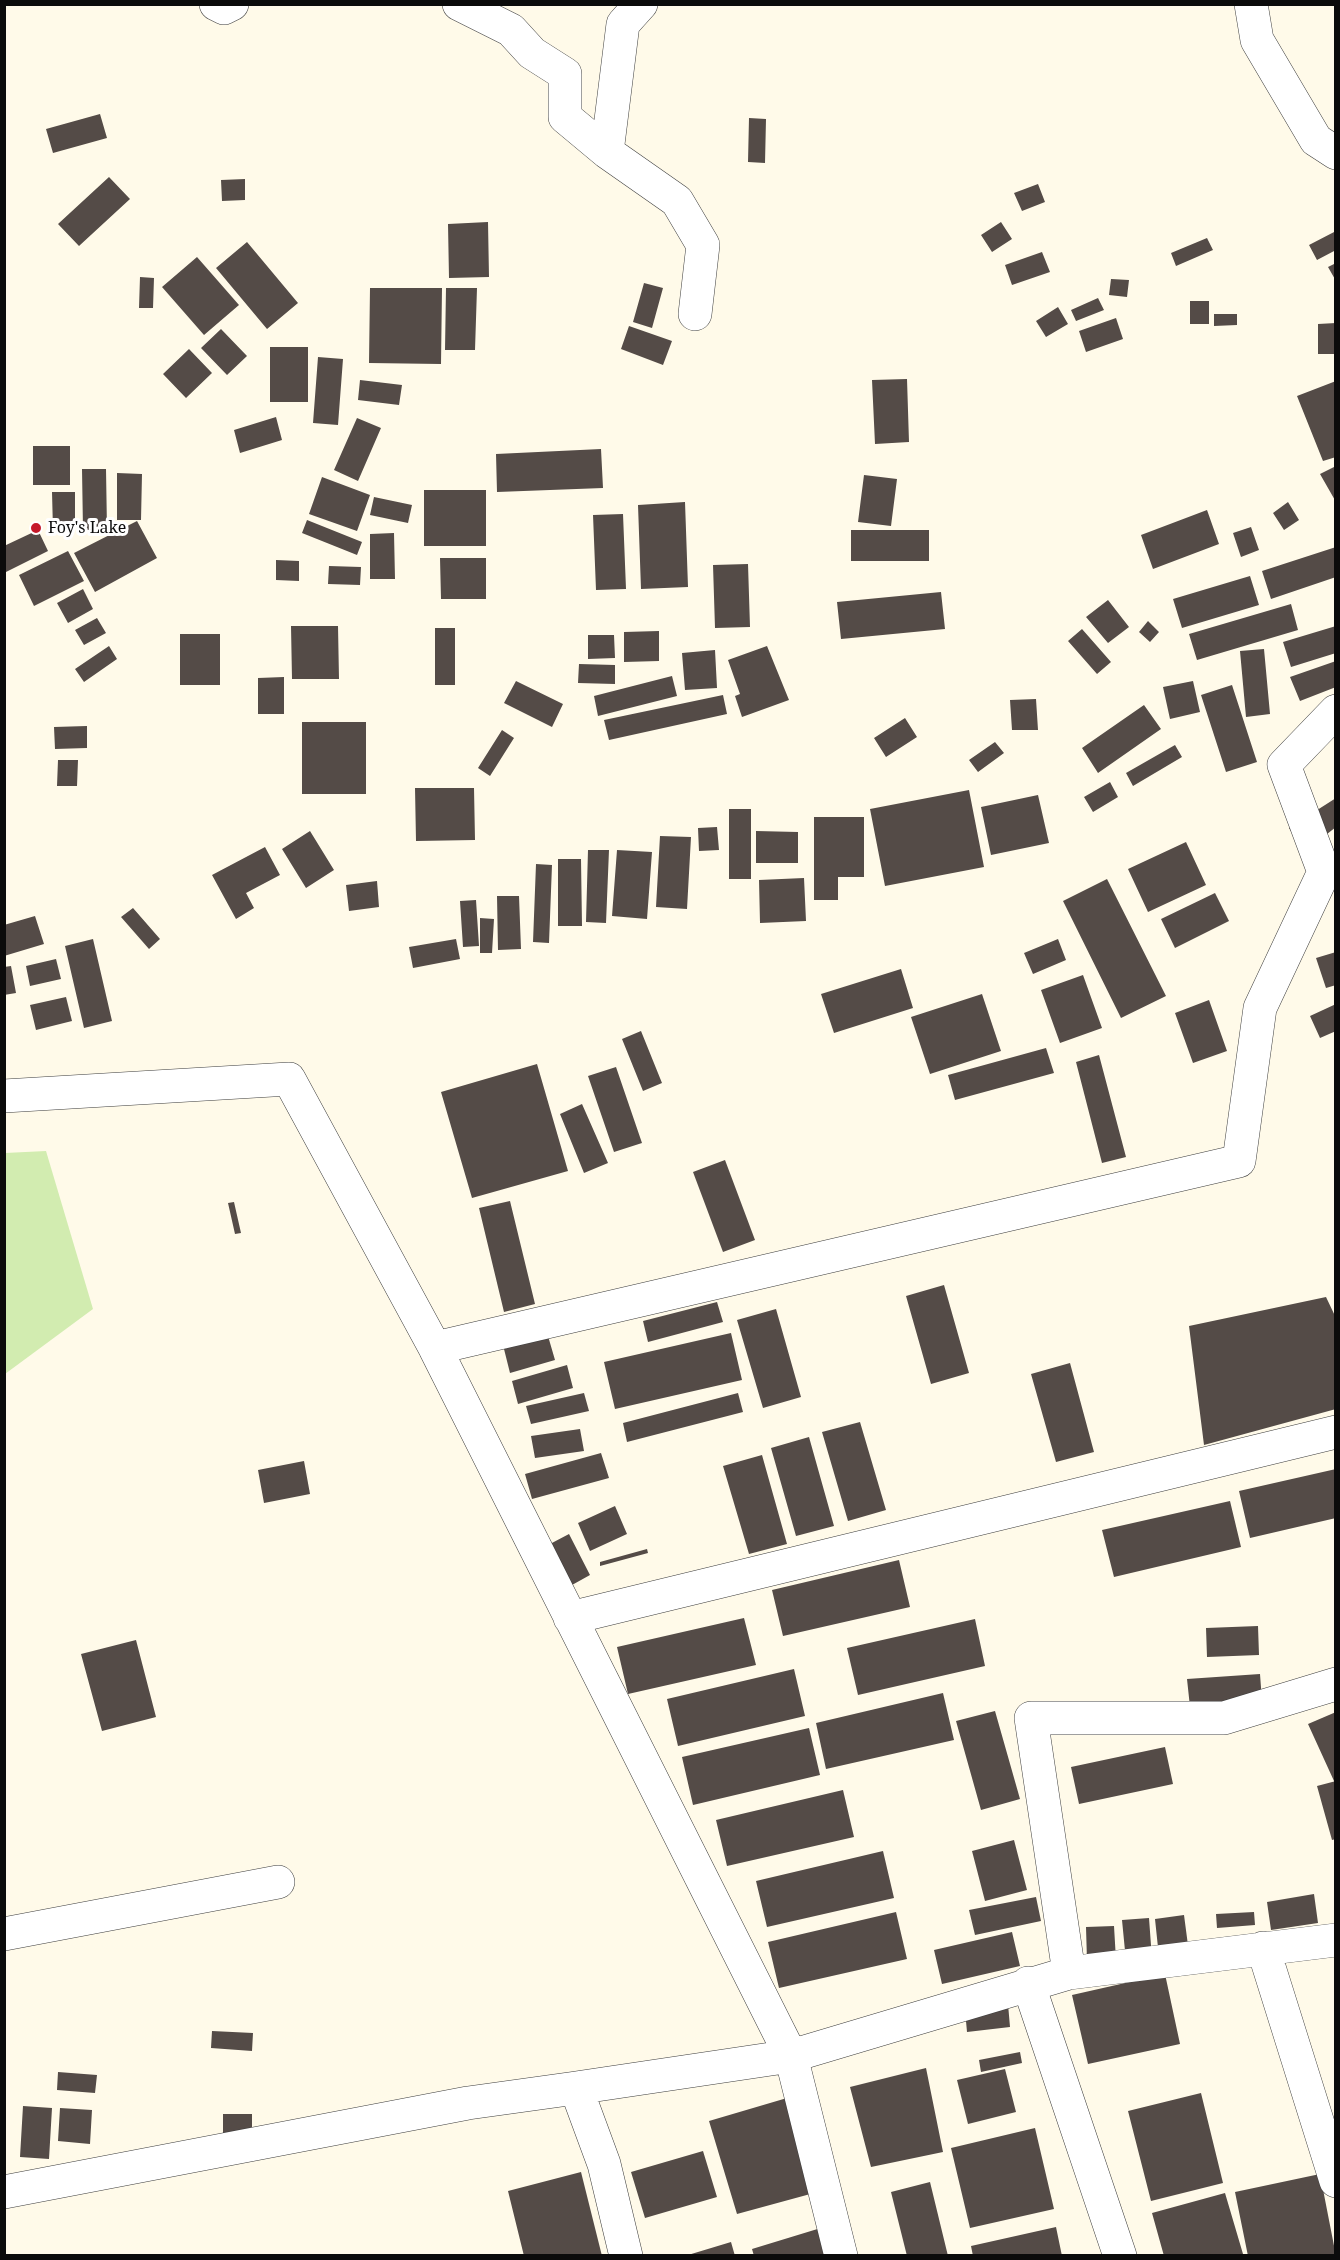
<!DOCTYPE html>
<style>
body{margin:0}
#map{position:relative;width:1340px;height:2260px;overflow:hidden;background:#fffae9;font-family:"Noto Serif",serif}
canvas{display:block}
.frame{position:absolute;inset:0;border:6px solid #0b0b0b;pointer-events:none}
</style>
<div id="map">
<canvas width="1340" height="2260"></canvas>
<div class="frame"></div>
</div>
<script>
const context = document.querySelector('canvas').getContext('2d');
context.lineJoin = 'round';
function paint(path, color) { context.fillStyle = color; context.fill(path, 'evenodd'); }
const shape = rows => new Path2D(rows.map(r => 'M' + r).join(''));
function trace(path, color, width, dash) { context.strokeStyle = color; context.lineWidth = width; context.lineCap = dash ? 'butt' : 'round'; context.setLineDash(dash || []); context.stroke(path); }
function write(font, color, halo, rows, align = 'center') {
  context.font = font + ' "Noto Serif",serif'; context.lineWidth = 6; context.setLineDash([]); context.textBaseline = 'middle'; context.strokeStyle = halo; context.fillStyle = color; for (const [text, x, y, turn = 0] of rows) {
    context.save(); context.translate(x, y); context.rotate((+turn || 0) * Math.PI / 180); context.textAlign = isNaN(turn) ? turn : align; if (halo) context.strokeText(text, 0, 0); context.fillText(text, 0, 0); context.restore();
  }
}
const green = shape([
 [46,1151,93,1309,5,1374,5,1153]
]);
const building = shape([
 [100,114,107,138,53,153,46,129],
 [749,118,766,119,765,163,748,162],
 [109,177,130,199,79,246,58,224],
 [245,179,245,200,222,201,221,180],
 [1038,184,1045,202,1022,211,1014,193],
 [488,222,489,277,449,278,448,224],
 [1001,222,1012,239,992,252,981,235],
 [1336,231,1336,250,1317,260,1309,245],
 [1207,238,1213,250,1176,266,1171,253],
 [247,242,298,303,267,329,216,268],
 [1042,252,1050,272,1012,285,1005,265],
 [197,257,239,305,204,335,162,287],
 [1336,263,1336,281,1328,267],
 [140,277,154,278,153,308,139,308],
 [1111,279,1129,280,1127,297,1109,295],
 [644,283,663,288,652,328,633,322],
 [370,288,442,288,441,364,369,363],
 [446,288,477,288,475,350,445,350],
 [1098,298,1104,310,1076,321,1071,310],
 [1190,301,1209,301,1209,324,1190,324],
 [1058,307,1068,324,1046,337,1036,321],
 [1214,314,1237,314,1237,325,1214,326],
 [1116,318,1123,339,1086,352,1079,331],
 [1336,323,1336,354,1318,354,1318,324],
 [629,326,672,341,663,365,621,349],
 [221,329,247,356,227,375,201,348],
 [270,347,308,347,308,402,270,402],
 [189,349,212,373,186,398,163,374],
 [318,357,343,359,338,425,313,423],
 [907,379,909,442,875,444,872,380],
 [360,380,402,385,399,405,358,400],
 [1336,381,1336,457,1323,461,1297,396],
 [276,417,282,440,240,453,234,430],
 [357,418,381,428,358,481,334,470],
 [33,446,70,446,70,485,33,485],
 [601,449,603,488,497,492,496,454],
 [1336,466,1336,502,1320,474],
 [82,469,106,469,107,530,83,530],
 [117,473,142,474,141,520,117,520],
 [864,475,897,479,891,526,858,522],
 [322,477,370,495,357,531,309,514],
 [424,490,486,490,486,546,424,546],
 [52,492,75,492,75,530,53,530],
 [374,497,412,505,408,523,370,515],
 [685,502,688,587,641,589,638,505],
 [1288,502,1299,520,1284,530,1273,513],
 [1207,510,1219,544,1153,569,1141,535],
 [623,514,626,589,596,590,593,515],
 [307,520,362,542,357,555,302,533],
 [137,521,157,558,95,592,74,553],
 [1251,527,1259,550,1241,557,1233,533],
 [38,530,48,551,4,573,4,546],
 [851,530,929,530,929,561,851,561],
 [394,533,395,579,370,579,370,534],
 [1336,547,1336,577,1271,599,1262,571],
 [68,551,84,581,34,606,19,575],
 [440,558,486,558,486,599,441,599],
 [276,560,299,561,299,581,276,580],
 [748,564,750,627,715,628,713,565],
 [329,566,361,567,360,585,328,584],
 [1250,576,1259,605,1182,628,1173,599],
 [83,589,93,609,68,623,57,603],
 [941,592,945,629,841,639,837,602],
 [1108,600,1129,627,1108,643,1086,617],
 [1291,604,1298,630,1197,660,1189,634],
 [97,618,106,633,84,645,75,630],
 [1148,621,1159,632,1150,642,1139,632],
 [291,626,338,626,339,679,292,679],
 [1336,626,1336,653,1291,667,1283,642],
 [435,628,455,628,455,685,435,685],
 [1082,629,1111,662,1097,674,1068,641],
 [659,631,659,661,624,662,624,632],
 [180,634,220,634,220,685,180,685],
 [588,635,614,635,615,658,588,659],
 [109,646,117,659,84,682,75,669],
 [767,646,789,700,742,717,735,696,740,694,728,660],
 [1264,649,1270,714,1246,717,1240,651],
 [715,650,717,688,685,690,682,653],
 [1336,661,1336,687,1300,701,1290,677],
 [579,664,615,665,615,684,578,683],
 [672,676,677,696,598,716,594,696],
 [284,677,284,714,258,714,258,678],
 [516,681,563,704,552,727,504,703],
 [1193,681,1200,712,1170,719,1163,687],
 [1232,685,1257,762,1226,772,1201,695],
 [723,695,727,714,609,740,604,720],
 [1036,699,1038,730,1012,730,1010,700],
 [1144,705,1161,729,1098,773,1082,748],
 [905,718,917,737,886,757,874,738],
 [302,722,366,722,366,794,302,794],
 [87,726,87,748,55,749,54,727],
 [502,730,514,738,490,776,478,768],
 [995,742,1004,753,978,772,969,760],
 [1175,745,1182,757,1133,786,1126,773],
 [58,760,78,760,77,786,57,786],
 [1110,782,1118,797,1093,812,1084,797],
 [415,788,474,788,475,840,416,841],
 [969,790,984,867,885,886,870,809],
 [1038,795,1049,843,991,855,981,807],
 [1336,798,1336,827,1304,852,1289,828],
 [729,809,751,809,751,879,729,879],
 [814,817,864,817,864,877,838,877,838,900,814,900],
 [717,827,719,850,699,851,698,828],
 [310,831,334,870,306,888,282,849],
 [756,831,798,832,798,863,756,863],
 [660,836,691,837,687,909,656,907],
 [1186,842,1206,885,1148,912,1128,869],
 [265,847,280,875,246,893,254,908,236,919,212,875],
 [588,850,609,850,606,923,586,922],
 [617,850,652,852,647,919,612,916],
 [558,859,581,859,582,926,558,926],
 [536,864,552,865,549,943,533,942],
 [804,878,806,921,760,923,759,880],
 [1107,879,1166,996,1121,1018,1063,901],
 [377,881,379,907,349,911,346,885],
 [1215,893,1229,921,1175,948,1161,919],
 [497,896,519,896,521,949,498,950],
 [476,900,479,946,463,947,460,901],
 [133,908,160,939,149,949,121,917],
 [35,916,44,944,4,956,4,925],
 [480,918,494,919,492,953,480,953],
 [93,939,112,1021,84,1028,65,946],
 [456,939,460,959,413,968,409,947],
 [1058,939,1066,960,1033,974,1024,953],
 [1336,952,1336,985,1326,988,1316,958],
 [56,959,61,979,30,986,26,966],
 [11,966,16,993,4,995,4,967],
 [901,969,913,1008,834,1033,821,994],
 [1083,975,1102,1028,1060,1043,1041,990],
 [982,994,1001,1051,930,1074,911,1017],
 [66,997,72,1021,36,1030,30,1005],
 [1209,1000,1227,1051,1193,1063,1175,1013],
 [1336,1004,1336,1031,1320,1038,1310,1016],
 [641,1031,662,1083,643,1091,622,1039],
 [1046,1048,1054,1073,955,1100,948,1075],
 [1099,1055,1126,1157,1102,1163,1076,1062],
 [537,1064,568,1171,472,1198,441,1092],
 [616,1067,642,1143,614,1152,588,1076],
 [582,1104,608,1163,584,1173,560,1114],
 [725,1160,755,1240,723,1252,693,1172],
 [510,1201,535,1304,504,1312,479,1208],
 [234,1202,241,1233,235,1234,228,1203],
 [944,1285,969,1373,931,1384,906,1296],
 [1326,1297,1336,1318,1336,1409,1204,1445,1189,1326],
 [717,1302,723,1322,648,1342,643,1321],
 [776,1309,801,1397,763,1408,737,1320],
 [731,1333,742,1380,615,1409,604,1362],
 [548,1336,555,1360,510,1373,504,1349],
 [1070,1363,1094,1452,1056,1462,1031,1374],
 [567,1365,573,1388,518,1404,512,1381],
 [584,1393,589,1411,531,1424,526,1406],
 [738,1393,743,1412,627,1442,623,1423],
 [860,1422,886,1510,848,1521,822,1432],
 [580,1429,584,1451,535,1458,531,1436],
 [809,1437,834,1526,796,1536,771,1448],
 [601,1453,609,1478,532,1499,525,1474],
 [762,1455,787,1544,749,1554,723,1466],
 [304,1461,310,1494,264,1503,258,1470],
 [1336,1469,1336,1518,1250,1538,1239,1491],
 [1230,1501,1241,1547,1114,1577,1102,1530],
 [615,1506,627,1534,590,1551,578,1523],
 [569,1534,590,1575,572,1585,550,1544],
 [647,1549,648,1553,600,1566,600,1562],
 [899,1560,910,1607,783,1636,772,1590],
 [744,1618,756,1665,628,1694,617,1647],
 [975,1619,985,1666,858,1695,847,1648],
 [1258,1626,1259,1655,1207,1657,1206,1628],
 [136,1640,156,1717,102,1731,81,1654],
 [794,1669,805,1716,678,1746,667,1699],
 [1260,1674,1262,1701,1190,1707,1187,1679],
 [943,1693,954,1740,826,1769,816,1723],
 [995,1711,1020,1799,981,1810,956,1721],
 [1336,1712,1336,1780,1334,1781,1308,1724],
 [809,1728,820,1775,693,1805,682,1757],
 [1165,1747,1173,1784,1079,1804,1071,1767],
 [1336,1781,1336,1839,1332,1840,1317,1786],
 [843,1790,854,1837,727,1866,716,1820],
 [1014,1840,1027,1890,985,1901,972,1851],
 [883,1851,894,1898,767,1927,756,1881],
 [1314,1894,1318,1923,1271,1930,1267,1902],
 [1036,1897,1041,1921,975,1935,969,1910],
 [896,1912,907,1959,779,1988,768,1942],
 [1254,1912,1255,1925,1217,1928,1216,1914],
 [1184,1915,1189,1953,1159,1957,1155,1919],
 [1149,1918,1152,1959,1126,1961,1122,1920],
 [1114,1926,1116,1960,1087,1961,1086,1927],
 [1012,1932,1020,1966,942,1984,934,1950],
 [1165,1974,1180,2044,1088,2064,1072,1995],
 [1008,2004,1010,2027,967,2032,965,2010],
 [212,2031,253,2033,252,2051,211,2048],
 [1020,2052,1022,2063,981,2072,979,2060],
 [926,2068,943,2152,871,2167,850,2087],
 [1005,2069,1016,2112,968,2124,957,2080],
 [58,2072,97,2075,95,2093,57,2090],
 [1201,2093,1223,2183,1151,2201,1128,2111],
 [787,2098,814,2193,737,2214,709,2121],
 [23,2106,52,2108,49,2159,20,2157],
 [60,2108,92,2110,90,2144,58,2141],
 [223,2114,252,2114,252,2136,223,2136],
 [1035,2128,1054,2209,970,2228,951,2148],
 [703,2151,717,2197,645,2218,631,2172],
 [581,2172,602,2256,524,2256,508,2191],
 [1320,2174,1336,2256,1248,2256,1235,2192],
 [930,2182,948,2256,907,2256,891,2192],
 [1225,2193,1243,2254,1164,2256,1152,2213],
 [824,2227,833,2256,754,2256,752,2249],
 [1056,2227,1062,2256,973,2256,971,2246],
 [731,2242,735,2256,688,2256,688,2255]
]);
const minor = shape([
 [216,4,224,8,232,4],
 [459,4,511,30,532,53,565,74,565,117,607,152],
 [641,4,623,24,607,152,677,201,703,245,695,314],
 [1251,4,1257,40,1316,140,1336,153],
 [4,1096,289,1079,435,1348,791,2056,576,2088],
 [435,1348,1239,1161,1260,1008,1324,872,1284,765,1336,711],
 [570,1618,1336,1432],
 [4,1934,278,1882],
 [1263,1948,1336,2181],
 [1069,1973,1031,1718,1224,1718,1336,1684],
 [1028,1983,1120,2256],
 [4,2192,468,2103,576,2088,604,2164,626,2256],
 [841,2256,791,2056,1069,1973,1336,1940]
]);
const markers = [
 [36,528,6,"#c5192a"]
];
const poiNames = [
 ["Foy's Lake",48,528]
];
paint(green, '#d2ecb0');
paint(building, '#544b47');
trace(minor, '#3e3e3e', 34);
trace(minor, '#fff', 33);
for (const [x, y, r, color] of markers) { const dot = new Path2D(); dot.arc(x, y, r, 0, 2 * Math.PI); context.fillStyle = color; context.fill(dot); trace(dot, '#fff', 2); }
write('16px', '#0b0b0b', '#fff', poiNames, 'left');
</script>
